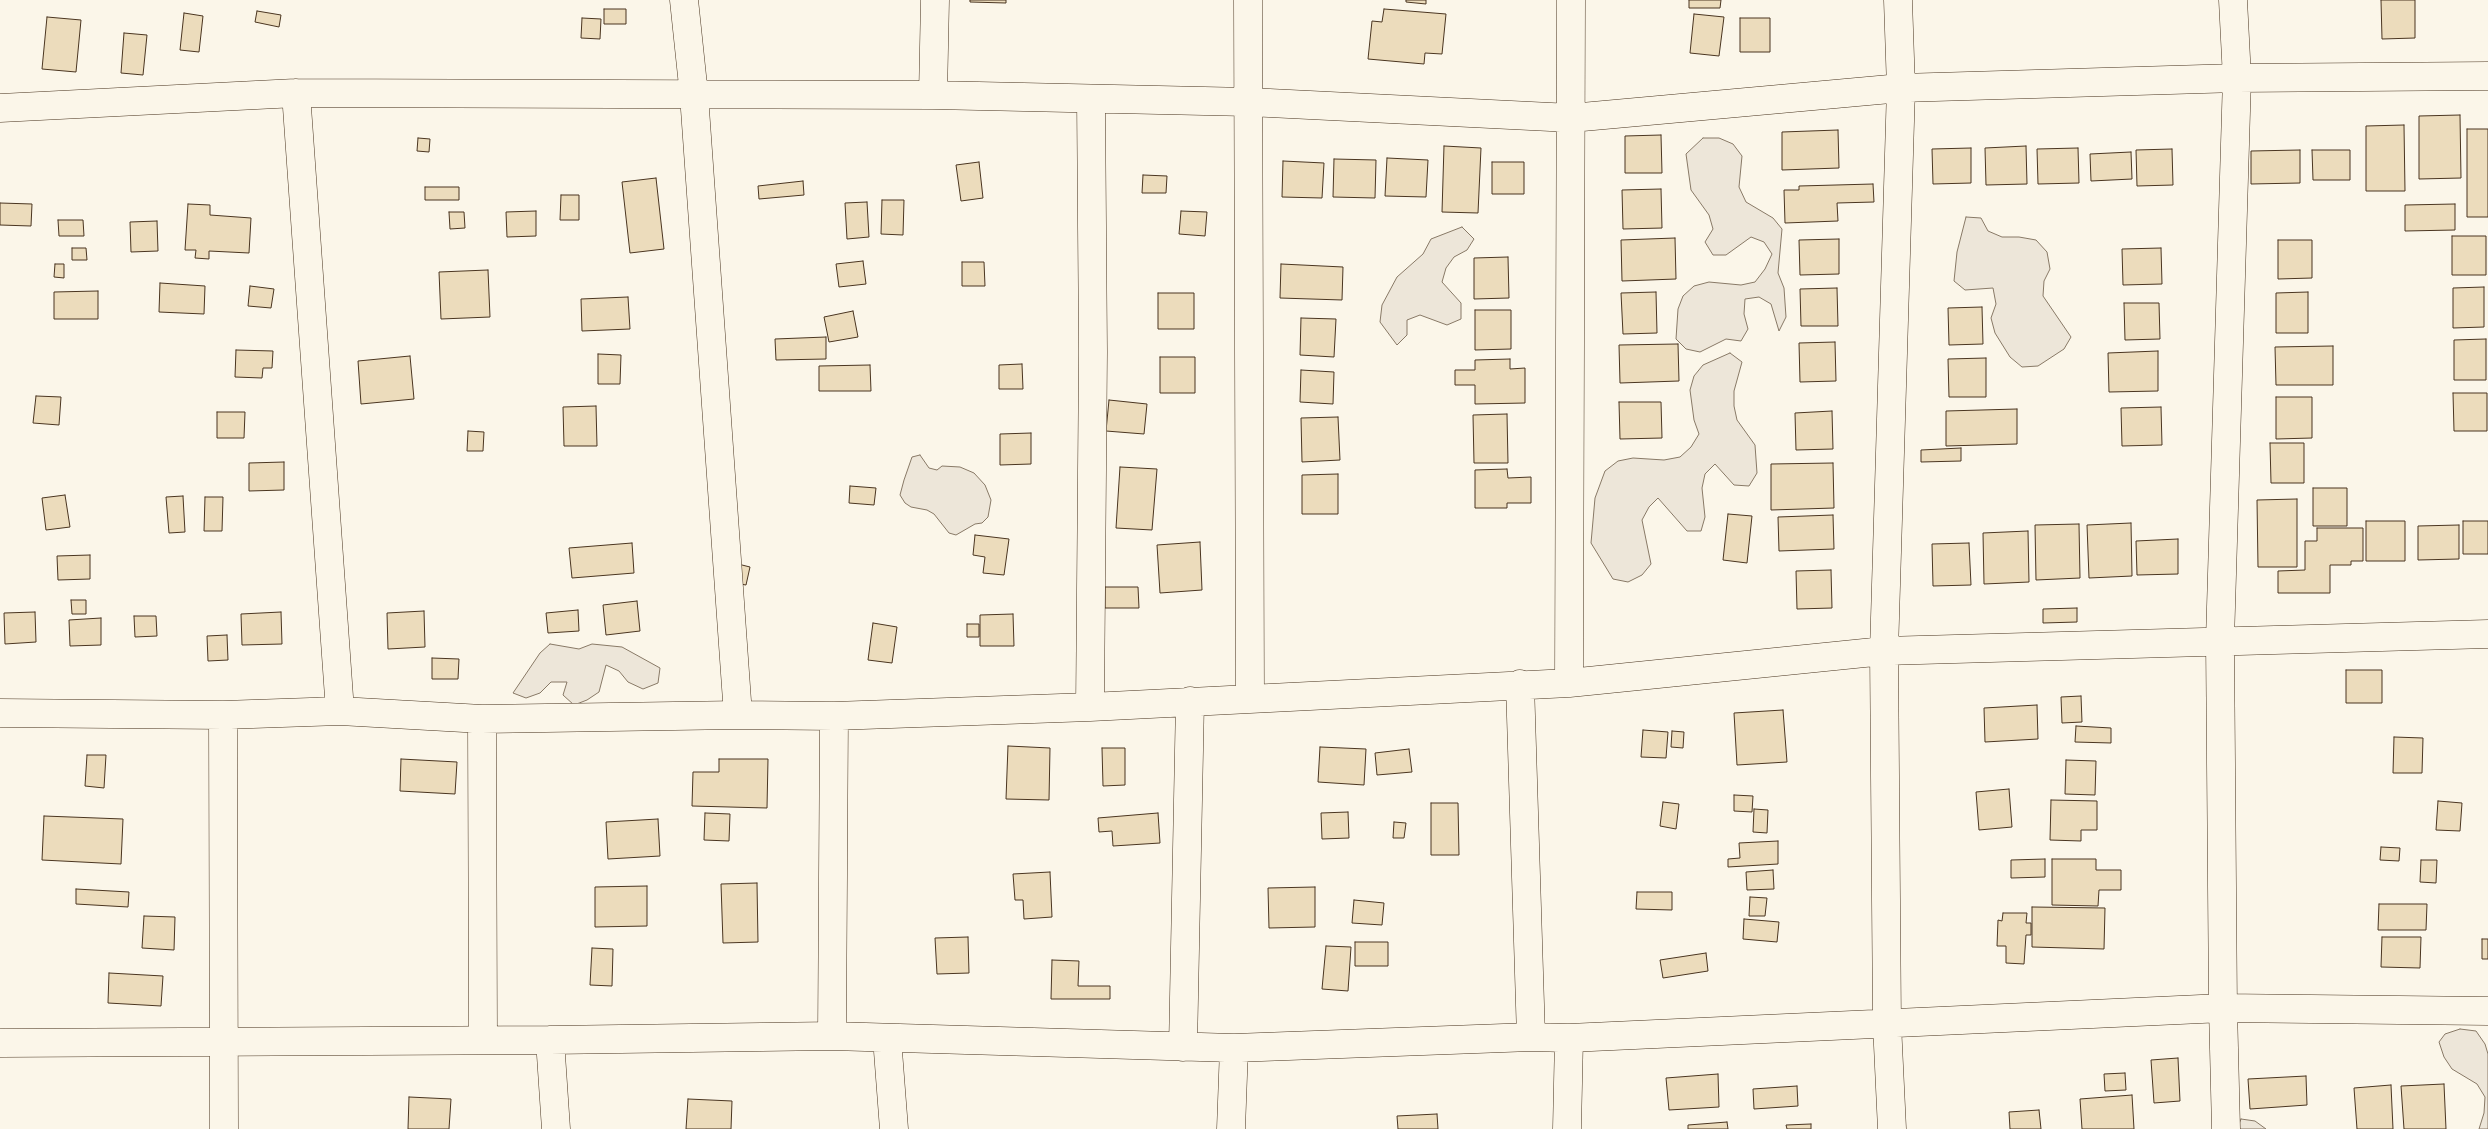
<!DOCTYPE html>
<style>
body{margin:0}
canvas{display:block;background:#fbf6e9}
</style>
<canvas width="2488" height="1129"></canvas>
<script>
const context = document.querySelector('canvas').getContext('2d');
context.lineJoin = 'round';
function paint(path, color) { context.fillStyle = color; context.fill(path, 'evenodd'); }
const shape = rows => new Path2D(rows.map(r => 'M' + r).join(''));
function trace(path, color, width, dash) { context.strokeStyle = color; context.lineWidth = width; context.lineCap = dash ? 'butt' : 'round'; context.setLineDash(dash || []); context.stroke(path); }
const green = shape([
 [1703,138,1719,138,1733,144,1742,156,1739,187,1746,202,1773,218,1782,229,1778,273,1784,288,1786,317,1779,331,1771,304,1759,297,1745,299,1744,314,1748,329,1741,341,1726,339,1700,352,1686,349,1676,339,1678,309,1683,296,1694,286,1709,282,1741,285,1755,282,1765,269,1772,254,1764,242,1751,237,1726,255,1713,255,1705,242,1713,229,1709,215,1691,190,1686,154,1703,138],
 [1966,217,1981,218,1988,231,2002,237,2019,237,2036,240,2047,252,2050,269,2044,281,2043,296,2071,337,2064,349,2038,366,2022,367,2010,357,1995,333,1991,318,1996,304,1993,288,1965,290,1954,281,1957,252,1966,217],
 [1462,227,1474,239,1467,250,1454,257,1446,268,1442,282,1461,303,1461,319,1447,325,1420,315,1407,320,1407,335,1397,345,1380,322,1382,305,1397,277,1423,254,1431,239,1462,227],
 [1730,353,1742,362,1734,391,1734,406,1737,420,1755,445,1757,473,1749,486,1734,485,1715,464,1705,474,1702,488,1705,517,1701,531,1687,531,1658,498,1649,507,1642,520,1651,564,1642,575,1628,582,1613,579,1591,543,1595,498,1605,471,1618,461,1633,458,1664,460,1680,457,1691,447,1699,434,1694,420,1690,390,1694,376,1703,365,1730,353],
 [920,455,929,468,937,470,942,466,960,467,974,473,985,485,991,500,988,517,982,523,975,524,956,535,949,533,934,514,927,510,911,507,905,503,900,495,904,480,912,457,920,455],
 [550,644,579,649,592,644,622,647,660,668,658,683,643,689,628,682,619,671,606,665,599,692,587,700,574,705,563,695,567,682,551,682,540,693,526,698,513,693,540,653,550,644],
 [2460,1029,2476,1031,2485,1044,2488,1054,2488,1129,2479,1129,2484,1113,2485,1097,2477,1084,2452,1069,2444,1057,2439,1042,2445,1034,2460,1029],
 [2241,1119,2255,1121,2266,1129,2237,1129,2241,1119]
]);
const building = shape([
 [970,0,1006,0,1006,3,970,2,970,0],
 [1406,0,1426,0,1426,4,1406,2,1406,0],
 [1689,0,1721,0,1720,8,1689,8,1689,0],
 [2381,0,2415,0,2415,38,2382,39,2381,0],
 [604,9,626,9,626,24,604,24,604,9],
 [1384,9,1446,14,1442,54,1425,53,1424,64,1368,59,1372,21,1382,22,1384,9],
 [257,11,281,15,279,27,255,22,257,11],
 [184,13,203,16,199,52,180,50,184,13],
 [1694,14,1724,17,1719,56,1690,53,1694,14],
 [47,17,81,20,76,72,42,69,47,17],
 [582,18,601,19,600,39,581,38,582,18],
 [1740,18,1770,18,1770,52,1740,52,1740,18],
 [124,33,147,35,143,75,121,73,124,33],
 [2460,115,2461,178,2419,179,2419,116,2460,115],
 [2404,125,2405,191,2366,191,2366,126,2404,125],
 [2467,129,2488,129,2488,217,2467,217,2467,129],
 [1838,130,1839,168,1782,170,1782,132,1838,130],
 [1661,135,1662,173,1625,173,1625,136,1661,135],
 [418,138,430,139,429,152,417,151,418,138],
 [1444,146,1481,148,1478,213,1442,212,1444,146],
 [2026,146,2027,184,1986,185,1985,148,2026,146],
 [1971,148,1971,183,1933,184,1932,149,1971,148],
 [2078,148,2079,183,2038,184,2037,149,2078,148],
 [2172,149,2173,185,2137,186,2136,150,2172,149],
 [2300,150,2300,183,2251,184,2251,151,2300,150],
 [2312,150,2350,150,2350,180,2313,180,2312,150],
 [2131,152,2132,179,2091,181,2090,154,2131,152],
 [1387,158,1428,160,1426,197,1385,196,1387,158],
 [1334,159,1376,160,1375,198,1333,197,1334,159],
 [1283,161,1324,163,1322,198,1282,197,1283,161],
 [979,162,983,198,961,201,956,165,979,162],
 [1492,162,1524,162,1524,194,1492,194,1492,162],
 [1143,175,1167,176,1166,193,1142,193,1143,175],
 [656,178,664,249,630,253,622,182,656,178],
 [803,181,804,195,759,199,758,186,803,181],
 [1873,184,1874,202,1837,203,1838,221,1785,223,1784,190,1799,190,1799,186,1873,184],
 [425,187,459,187,459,200,425,200,425,187],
 [1661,189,1662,228,1623,229,1622,190,1661,189],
 [561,195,579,195,579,220,560,220,561,195],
 [882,200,904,200,903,235,881,234,882,200],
 [867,202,869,237,847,239,845,203,867,202],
 [0,203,32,204,31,226,0,225,0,203],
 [188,204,210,205,210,215,251,218,249,253,209,251,209,259,195,258,196,250,185,250,188,204],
 [2455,204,2455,230,2405,231,2405,205,2455,204],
 [536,211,536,236,507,237,506,212,536,211],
 [1181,211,1207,212,1205,236,1179,234,1181,211],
 [449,212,464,212,465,228,450,229,449,212],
 [58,220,83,220,84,236,59,236,58,220],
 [157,221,158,251,131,252,130,222,157,221],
 [2452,236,2486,236,2486,275,2452,275,2452,236],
 [1675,238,1676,279,1622,281,1621,240,1675,238],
 [1839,239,1839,274,1800,275,1799,240,1839,239],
 [2278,240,2312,240,2312,278,2278,279,2278,240],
 [72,248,86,248,87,260,72,260,72,248],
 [2161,248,2162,284,2123,285,2122,249,2161,248],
 [1508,257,1509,298,1474,299,1474,258,1508,257],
 [863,261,866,284,839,287,836,264,863,261],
 [962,262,984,262,985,286,962,286,962,262],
 [55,264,64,264,64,278,54,277,55,264],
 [1281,264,1343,267,1342,300,1280,298,1281,264],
 [488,270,490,317,441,319,439,272,488,270],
 [160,283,205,286,204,314,159,312,160,283],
 [250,286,274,289,271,308,248,306,250,286],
 [2484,287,2484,327,2453,328,2453,288,2484,287],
 [1837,288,1838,326,1801,326,1800,289,1837,288],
 [98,291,98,319,54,319,54,292,98,291],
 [1656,292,1657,333,1623,334,1621,293,1656,292],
 [2308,292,2308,333,2276,333,2276,293,2308,292],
 [1158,293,1194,293,1194,329,1158,329,1158,293],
 [628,297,630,329,582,331,581,299,628,297],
 [2124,303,2159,303,2160,339,2125,340,2124,303],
 [1982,307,1983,344,1949,345,1948,308,1982,307],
 [1475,310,1511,310,1511,349,1475,350,1475,310],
 [853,311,858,337,829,342,824,317,853,311],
 [1301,318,1336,319,1334,357,1300,355,1301,318],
 [826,337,826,359,776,360,775,339,826,337],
 [2486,339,2486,380,2454,380,2454,340,2486,339],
 [1835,342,1836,381,1800,382,1799,343,1835,342],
 [1678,344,1679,381,1620,383,1619,345,1678,344],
 [2333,346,2333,385,2276,385,2275,347,2333,346],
 [236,350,273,351,272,368,263,368,262,378,235,377,236,350],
 [2158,351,2158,391,2109,392,2108,353,2158,351],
 [598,354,621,355,620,384,598,384,598,354],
 [410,356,414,399,361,404,358,361,410,356],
 [1160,357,1195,357,1195,393,1160,393,1160,357],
 [1986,358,1986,397,1949,397,1948,359,1986,358],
 [1510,359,1510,369,1525,368,1525,403,1475,404,1475,385,1455,385,1455,370,1475,370,1475,360,1510,359],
 [1022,364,1023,389,999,389,999,365,1022,364],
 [870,365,871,391,819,391,819,366,870,365],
 [1301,370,1334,372,1333,404,1300,402,1301,370],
 [2453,393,2487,393,2487,431,2454,431,2453,393],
 [36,396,61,397,59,425,33,423,36,396],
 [2276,397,2312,397,2312,438,2276,439,2276,397],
 [1109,400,1147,404,1144,434,1106,431,1109,400],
 [1619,402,1661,402,1662,438,1620,439,1619,402],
 [596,406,597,446,564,446,563,407,596,406],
 [2161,407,2162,445,2122,446,2121,408,2161,407],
 [2017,409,2017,444,1946,446,1946,411,2017,409],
 [1832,411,1833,449,1796,450,1795,413,1832,411],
 [217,412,245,412,244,438,217,438,217,412],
 [1507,414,1508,463,1474,463,1473,415,1507,414],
 [1338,417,1340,460,1302,462,1301,418,1338,417],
 [468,431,484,432,483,451,467,451,468,431],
 [1031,433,1031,464,1000,465,1000,434,1031,433],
 [2270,443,2304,443,2304,483,2271,483,2270,443],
 [1961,448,1961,461,1921,462,1921,450,1961,448],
 [284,462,284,490,249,491,249,463,284,462],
 [1833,463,1834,508,1771,510,1771,464,1833,463],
 [1120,467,1157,469,1152,530,1116,528,1120,467],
 [1507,469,1508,478,1531,477,1531,503,1507,503,1507,508,1475,508,1475,470,1507,469],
 [1338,474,1338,514,1302,514,1302,475,1338,474],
 [850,486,876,488,874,505,849,503,850,486],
 [2313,488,2347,488,2347,526,2313,526,2313,488],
 [65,495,70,527,46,530,42,498,65,495],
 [183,496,185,532,169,533,166,497,183,496],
 [205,497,223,497,222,531,204,531,205,497],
 [2297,499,2297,567,2258,567,2257,500,2297,499],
 [1728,514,1752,516,1747,563,1723,560,1728,514],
 [1833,515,1834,549,1779,551,1778,517,1833,515],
 [2366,521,2405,521,2405,561,2366,561,2366,521],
 [2463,521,2488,521,2488,554,2463,554,2463,521],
 [2131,523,2132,576,2089,578,2087,525,2131,523],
 [2079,524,2080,578,2036,580,2035,525,2079,524],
 [2459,525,2459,559,2418,560,2418,526,2459,525],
 [2317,528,2363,528,2363,561,2351,561,2351,565,2330,565,2330,593,2278,593,2278,571,2305,570,2305,541,2317,541,2317,528],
 [2028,531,2029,582,1984,584,1983,533,2028,531],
 [975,535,1009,539,1004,575,983,573,985,557,973,555,975,535],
 [2178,539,2178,574,2137,575,2136,541,2178,539],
 [1200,542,1202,590,1160,593,1157,545,1200,542],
 [632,543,634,573,572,578,569,548,632,543],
 [1969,543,1971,585,1933,586,1932,544,1969,543],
 [90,555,90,579,58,580,57,556,90,555],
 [738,564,750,567,746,585,734,583,738,564],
 [1831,570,1832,608,1797,609,1796,571,1831,570],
 [1105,587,1138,587,1139,608,1105,608,1105,587],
 [71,600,86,600,86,614,72,614,71,600],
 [637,601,640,631,606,635,603,605,637,601],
 [2077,608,2077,622,2043,623,2043,609,2077,608],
 [578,610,579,631,548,633,546,613,578,610],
 [424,611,425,647,388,649,387,613,424,611],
 [35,612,36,642,5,644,4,613,35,612],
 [281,612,282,644,242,645,241,614,281,612],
 [1013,614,1014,646,980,646,980,615,1013,614],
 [134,616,156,616,157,636,135,637,134,616],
 [101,618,101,645,70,646,69,620,101,618],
 [873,623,897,627,892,663,868,660,873,623],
 [967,624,979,624,979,637,967,637,967,624],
 [227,635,228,660,208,661,207,636,227,635],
 [432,658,459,659,458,679,432,679,432,658],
 [2346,670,2382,670,2382,703,2346,703,2346,670],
 [2081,696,2082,722,2062,723,2061,697,2081,696],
 [2037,705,2038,739,1985,742,1984,708,2037,705],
 [1783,710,1787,762,1737,765,1734,713,1783,710],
 [2076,726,2111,728,2111,743,2075,742,2076,726],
 [1643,730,1668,732,1666,758,1641,757,1643,730],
 [1672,731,1684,732,1683,748,1671,747,1672,731],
 [2394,737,2423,738,2422,773,2393,773,2394,737],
 [1008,746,1050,748,1049,800,1006,799,1008,746],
 [1320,747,1366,749,1364,785,1318,782,1320,747],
 [1102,748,1125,748,1125,785,1103,786,1102,748],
 [1409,749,1412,772,1377,775,1375,753,1409,749],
 [87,755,106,755,104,788,85,786,87,755],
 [401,759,457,762,455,794,400,791,401,759],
 [719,759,768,759,767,808,692,806,693,772,719,772,719,759],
 [2066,760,2096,761,2095,795,2065,794,2066,760],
 [2009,789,2012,827,1979,830,1976,792,2009,789],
 [1734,795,1753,796,1752,812,1734,811,1734,795],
 [2051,800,2097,801,2097,830,2081,830,2081,841,2050,840,2051,800],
 [2438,801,2462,803,2460,831,2436,830,2438,801],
 [1663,802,1679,804,1676,829,1660,826,1663,802],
 [1431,803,1458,803,1459,855,1431,855,1431,803],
 [1754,809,1768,810,1767,833,1753,832,1754,809],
 [1348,812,1349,838,1322,839,1321,813,1348,812],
 [705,813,730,814,729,841,704,840,705,813],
 [1158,813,1160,843,1113,846,1112,831,1099,832,1098,818,1158,813],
 [44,816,123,819,121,864,42,860,44,816],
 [658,819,660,856,608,859,606,822,658,819],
 [1394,822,1406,823,1404,838,1393,838,1394,822],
 [1778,841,1778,864,1728,867,1728,859,1740,858,1739,843,1778,841],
 [2381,847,2400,848,2399,861,2380,860,2381,847],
 [2045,859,2045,877,2011,878,2011,860,2045,859],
 [2052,859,2096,859,2096,870,2121,870,2121,890,2099,890,2098,906,2052,905,2052,859],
 [2421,860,2437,860,2436,883,2420,882,2421,860],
 [1773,870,1774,889,1747,890,1746,872,1773,870],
 [1050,872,1052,917,1024,919,1023,900,1015,900,1013,874,1050,872],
 [757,883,758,942,723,943,721,884,757,883],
 [647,886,647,926,595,927,595,887,647,886],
 [1315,887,1315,927,1269,928,1268,888,1315,887],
 [76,889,129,892,128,907,76,904,76,889],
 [1637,892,1672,892,1672,910,1636,909,1637,892],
 [1750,897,1767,898,1765,916,1749,916,1750,897],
 [1354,900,1384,903,1382,925,1352,923,1354,900],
 [2379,904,2427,904,2426,930,2378,930,2379,904],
 [2032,907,2105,908,2104,949,2032,947,2032,907],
 [2003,913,2027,913,2026,923,2031,923,2031,935,2026,935,2024,964,2006,963,2006,946,1997,946,1998,920,2002,921,2003,913],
 [144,916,175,917,174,950,142,948,144,916],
 [1744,919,1779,922,1777,942,1743,939,1744,919],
 [968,937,969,973,937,974,935,938,968,937],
 [2382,937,2421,937,2420,968,2381,967,2382,937],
 [2482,939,2488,939,2488,959,2482,959,2482,939],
 [1355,942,1388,942,1388,966,1355,966,1355,942],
 [1326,946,1351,947,1348,991,1322,989,1326,946],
 [592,948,613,949,612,986,590,985,592,948],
 [1706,953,1708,971,1663,978,1660,960,1706,953],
 [1052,960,1079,961,1078,986,1110,986,1110,999,1051,999,1052,960],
 [109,973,163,976,161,1006,108,1003,109,973],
 [2178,1058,2180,1101,2154,1103,2151,1060,2178,1058],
 [2125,1073,2126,1090,2105,1091,2104,1074,2125,1073],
 [1718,1074,1719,1107,1669,1110,1666,1078,1718,1074],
 [2306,1076,2307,1105,2250,1109,2248,1079,2306,1076],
 [2444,1084,2446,1129,2404,1129,2401,1086,2444,1084],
 [2391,1085,2393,1129,2357,1129,2354,1088,2391,1085],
 [1797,1086,1798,1106,1754,1109,1753,1089,1797,1086],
 [2132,1095,2134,1129,2082,1129,2080,1099,2132,1095],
 [409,1097,451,1099,449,1129,408,1129,409,1097],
 [688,1099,732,1101,731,1129,686,1129,688,1099],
 [2039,1110,2041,1129,2010,1129,2009,1112,2039,1110],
 [1437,1114,1438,1129,1398,1129,1397,1116,1437,1114],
 [1727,1122,1728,1129,1688,1129,1688,1125,1727,1122],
 [1811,1124,1811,1129,1787,1129,1786,1125,1811,1124]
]);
const street = shape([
 [684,0,694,95,738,715],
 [1248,0,1250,698],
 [296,93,340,711],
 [933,95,935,0],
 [0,108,296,93,933,95,1249,102,1571,118,1901,88,2237,78,2488,76],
 [1569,683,1571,0],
 [1520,684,1531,1037],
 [1090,707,1093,352,1091,99],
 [0,713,223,715,340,711,482,719,738,715,834,716,1090,707,1569,683,1884,651,2488,634],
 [223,715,224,1129],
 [482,719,483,1040],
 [832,1036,834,716],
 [887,1038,894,1129],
 [550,1040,556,1129],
 [0,1043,550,1040,832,1036,1234,1048,1531,1037,1569,1038,2223,1008,2488,1011],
 [1183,1047,1190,701],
 [1231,1129,1234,1048],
 [1567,1129,1569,1038],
 [1892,1129,1887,1024,1884,651,1901,88,1898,0],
 [2226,1129,2223,1008,2220,640,2237,78,2233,0]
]);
paint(green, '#ede6d9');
trace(green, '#887966', 1);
paint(building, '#ecdcbc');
trace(building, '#4a3520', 1);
trace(street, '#4a3520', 29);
trace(street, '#fbf6e9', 28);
</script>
